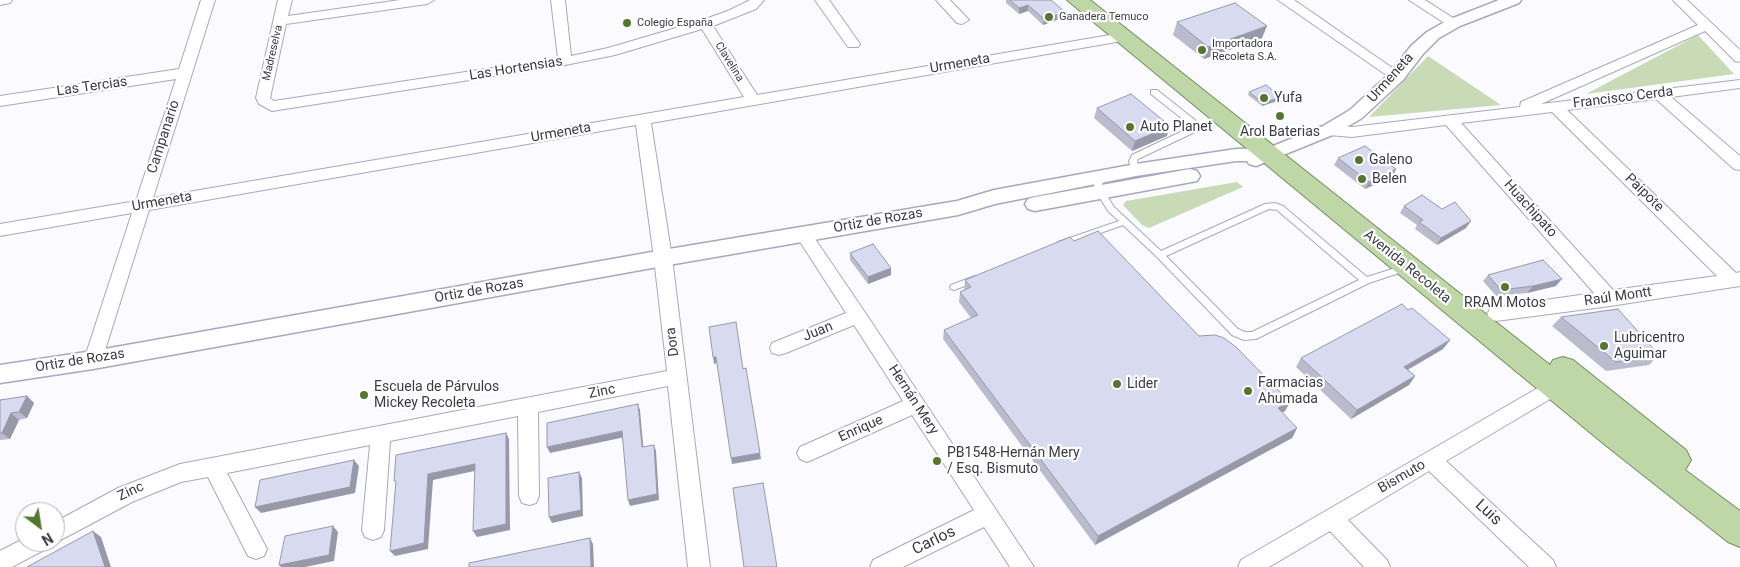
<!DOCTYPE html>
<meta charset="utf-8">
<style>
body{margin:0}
#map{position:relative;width:1740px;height:567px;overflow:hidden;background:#fafaff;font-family:Roboto,sans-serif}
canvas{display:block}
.north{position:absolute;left:15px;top:502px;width:50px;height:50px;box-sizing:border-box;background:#fff;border:1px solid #b0b1b4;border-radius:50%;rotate:149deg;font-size:14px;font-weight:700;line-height:20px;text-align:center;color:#3a3b43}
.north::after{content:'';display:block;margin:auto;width:18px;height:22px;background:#55762e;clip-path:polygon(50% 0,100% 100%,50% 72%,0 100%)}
</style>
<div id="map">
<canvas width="1740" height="567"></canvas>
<div class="north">N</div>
</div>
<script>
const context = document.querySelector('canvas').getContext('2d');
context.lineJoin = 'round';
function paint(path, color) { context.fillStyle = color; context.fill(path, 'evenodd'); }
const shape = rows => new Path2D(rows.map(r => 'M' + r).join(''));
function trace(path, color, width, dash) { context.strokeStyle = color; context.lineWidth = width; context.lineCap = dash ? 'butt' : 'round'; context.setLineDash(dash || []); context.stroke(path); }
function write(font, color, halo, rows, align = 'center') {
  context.font = font + ' Roboto,sans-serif'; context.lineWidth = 4.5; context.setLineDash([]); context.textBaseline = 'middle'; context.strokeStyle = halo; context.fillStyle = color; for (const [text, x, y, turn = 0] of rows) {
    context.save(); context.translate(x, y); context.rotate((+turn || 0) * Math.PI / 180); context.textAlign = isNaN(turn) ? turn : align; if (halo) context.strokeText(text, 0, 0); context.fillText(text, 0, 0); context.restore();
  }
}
const green = shape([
 [1698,35,1734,74,1586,94],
 [1428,56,1501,105,1369,117],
 [1237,182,1243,187,1149,228,1142,225,1123,205,1126,201]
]);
const service = shape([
 [1151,90,1157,90,1195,120,1199,127,1195,132,1138,159,1137,161,1140,170,1136,173,1132,170,1129,161,1132,155,1191,127,1189,124,1151,94,1151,90],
 [1100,175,1104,178,1102,185,1105,193,1114,207,1161,251,1265,204,1275,203,1283,206,1367,277,1405,265,1409,268,1408,270,1369,283,1256,339,1244,340,1232,335,1157,257,1123,225,1064,246,1058,246,1057,244,1058,242,1119,221,1108,211,1097,193,1094,185,1097,176,1100,175],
 [1269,209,1277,210,1359,280,1252,332,1245,332,1238,329,1166,256,1269,209],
 [975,276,979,279,978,281,954,290,951,289,950,287,951,285,975,276]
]);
const minor = shape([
 [0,0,12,0,10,3,0,5,0,0],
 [201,0,215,0,153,198,744,97,702,29,615,55,565,65,272,111,259,104,256,98,278,0,292,0,288,16,400,0,434,0,427,4,286,24,270,98,274,101,558,58,551,0,565,0,571,56,608,48,700,21,730,10,750,0,764,0,756,9,713,26,757,95,1122,33,1129,37,1122,41,651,123,672,258,710,567,688,567,668,386,538,412,539,496,536,503,529,505,522,503,519,496,518,416,390,441,384,530,381,537,373,540,365,537,362,530,370,445,227,473,267,549,264,556,256,559,248,556,208,477,181,482,132,502,55,543,53,542,55,542,55,522,118,488,180,464,667,371,654,258,636,125,149,210,102,360,100,365,93,368,86,365,84,360,132,213,0,236,0,224,136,201,176,79,0,106,0,96,179,69,201,0],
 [815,0,829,0,860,44,858,47,848,47,815,0],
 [936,0,950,0,969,20,962,24,957,23,936,0],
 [1278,0,1294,0,1404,76,1402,79,1392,79,1278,0],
 [1409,0,1425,0,1461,23,1454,27,1449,26,1409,0],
 [1673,0,1687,0,1740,50,1740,62,1735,61,1705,31,1541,104,1740,80,1740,88,1671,97,1740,156,1740,170,1734,169,1656,99,1567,110,1736,273,1740,272,1740,286,1610,306,1496,321,1490,319,1487,314,1490,309,1496,307,1594,293,1446,125,1352,137,1329,135,1324,133,1321,130,1324,127,1329,125,1352,127,1520,107,1521,102,1698,25,1673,0],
 [1552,112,1717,276,1613,290,1461,123,1552,112],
 [803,228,809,230,864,311,1034,567,1010,567,984,527,903,567,870,567,873,560,974,510,912,415,814,459,807,462,800,459,797,453,800,447,903,401,854,325,786,353,779,355,772,353,770,348,772,343,846,313,795,234,797,230,803,228],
 [1555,378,1562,380,1565,386,1562,392,1446,461,1553,560,1556,567,1529,567,1429,471,1348,520,1387,560,1390,567,1364,567,1330,531,1269,567,1238,567,1241,560,1555,378],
 [25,538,25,542,49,542,46,549,12,567,0,567,0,551,25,538]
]);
const tertiary = shape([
 [1499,0,1521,0,1519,3,1460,26,1439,38,1423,54,1403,80,1362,118,1335,134,1256,166,1249,164,1247,161,1236,161,1136,176,995,204,958,215,663,266,93,369,0,383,0,365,93,351,663,250,957,201,994,190,1136,164,1236,149,1268,148,1323,126,1350,110,1391,72,1411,46,1427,32,1448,20,1499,0],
 [1190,169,1197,171,1200,176,1197,181,1035,211,1028,209,1025,204,1028,199,1035,197,1190,169]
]);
const primary = shape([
 [1067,0,1090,0,1550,365,1553,360,1563,357,1573,360,1686,450,1691,460,1685,470,1740,511,1740,547,1728,542,1604,444,1067,0]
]);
const wall = shape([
 [1006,0,1051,0,1065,12,1064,17,1043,25,1028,11,1019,14,1006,3],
 [1177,22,1262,38,1204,59,1173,35],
 [1249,92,1280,100,1262,106,1248,95],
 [1097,108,1167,136,1132,151,1094,118],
 [1338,158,1393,176,1365,189,1334,165],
 [1404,206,1442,209,1466,228,1437,245,1415,229,1417,225,1400,213],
 [1074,241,1199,336,1290,402,1285,411,1282,413,1297,428,1292,438,1095,545,943,339,944,330,971,318,959,302,960,292,964,290,965,280],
 [850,253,891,275,868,284,850,260],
 [1488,275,1556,286,1527,293,1496,296,1483,281],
 [1408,310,1450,340,1443,349,1408,370,1415,376,1409,385,1351,419,1296,367,1301,358],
 [1561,317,1659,355,1649,365,1606,371,1552,326],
 [27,396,34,403,27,418,19,420,10,439,0,440,0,400]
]);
const shadedWall = shape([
 [1028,5,1028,11,1019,14,1019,8],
 [1065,12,1064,17,1043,25,1044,19],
 [1267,26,1262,38,1204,59,1208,47],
 [1281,97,1280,100,1262,106,1263,103],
 [1170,126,1167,136,1132,151,1135,141],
 [1396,169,1393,176,1365,189,1369,182],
 [1471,221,1466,228,1437,245,1441,238],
 [891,268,891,275,868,284,868,277],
 [1562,279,1556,286,1527,293,1533,286],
 [1450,340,1443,349,1398,375,1404,367],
 [713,357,716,357,717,363,714,364],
 [1415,376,1409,385,1351,419,1357,410],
 [27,396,34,403,27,418,19,412],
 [1290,402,1285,411,1273,418,1278,408],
 [638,404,640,410,644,454,642,447],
 [11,413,19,420,10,439,2,433],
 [1297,428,1292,438,1095,545,1098,536],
 [622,431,625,437,550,453,547,447],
 [506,433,509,439,510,530,477,537,473,531],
 [654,445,656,451,659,500,630,506,628,500],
 [760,453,761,459,732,464,731,458],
 [354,460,359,466,355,493,261,513,255,507],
 [475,464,479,470,433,480,428,549,395,556,390,551,428,474],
 [579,472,582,478,583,516,552,523,549,517],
 [333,526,338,532,334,561,305,567,281,567,279,565],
 [93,531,101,537,111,567,105,567],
 [590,538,593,544,594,567,591,567]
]);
const building = shape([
 [1010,0,1051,0,1065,12,1044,19,1028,5,1019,8,1010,0],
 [1235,3,1267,26,1208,47,1177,22,1235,3],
 [1266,85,1281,97,1263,103,1249,92,1266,85],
 [1131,94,1170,126,1135,141,1097,108,1131,94],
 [1365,146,1396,169,1369,182,1338,158,1365,146],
 [1422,195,1442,209,1455,202,1471,221,1441,238,1419,222,1423,220,1404,206,1422,195],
 [1098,231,1199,336,1215,335,1224,338,1236,347,1290,402,1278,408,1297,428,1098,536,944,330,978,315,960,292,971,287,965,280,1070,237,1074,241,1098,231],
 [873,244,891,268,868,277,850,253,873,244],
 [1543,260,1562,279,1533,286,1501,290,1488,275,1543,260],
 [1402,304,1408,310,1412,308,1450,340,1404,367,1415,376,1357,410,1301,358,1402,304],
 [1618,309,1659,355,1616,362,1561,317,1618,309],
 [736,322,743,369,746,368,760,453,731,458,716,357,713,357,709,327,736,322],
 [27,396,19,412,11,413,2,433,0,433,0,400,27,396],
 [638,404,642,447,654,445,657,494,628,500,622,431,547,447,547,423,638,404],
 [506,433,506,524,473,531,475,464,428,474,424,543,390,551,396,481,394,481,396,455,506,433],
 [354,460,350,487,255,507,260,480,354,460],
 [579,472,581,510,549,517,548,478,579,472],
 [763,483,777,567,744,567,733,488,763,483],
 [333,526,329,555,279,565,285,536,333,526],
 [93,531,105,567,27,567,93,531],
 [590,538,591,567,469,567,469,563,590,538]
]);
const markers = [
 [1049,17,5,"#55762e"],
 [627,23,5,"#55762e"],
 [1202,50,5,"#55762e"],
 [1264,98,5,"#55762e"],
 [1280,116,5,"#55762e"],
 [1130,127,5,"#55762e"],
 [1359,160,5,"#55762e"],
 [1362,179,5,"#55762e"],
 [1505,287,5,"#55762e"],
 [1604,346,5,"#55762e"],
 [1117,384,5,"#55762e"],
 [1248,391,5,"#55762e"],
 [364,395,5,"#55762e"],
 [937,461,5,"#55762e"]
];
const farPoinames = [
 ["Ganadera Temuco",1059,17],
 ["Colegio España",637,23],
 ["Importadora",1212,44],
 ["Recoleta S.A.",1212,57]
];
const farStreetnames = [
 ["Madreselva",273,53,-77],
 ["Clavelina",729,62,58]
];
const streetNames = [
 ["Urmeneta",960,64,-10],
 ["Las Hortensias",516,69,-9],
 ["Urmeneta",1391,78,-48],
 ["Las Tercias",92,87,-8],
 ["Francisco Cerda",1623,98,-7],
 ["Urmeneta",561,133,-10],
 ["Campanario",164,137,-72],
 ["Paipote",1644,193,44],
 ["Urmeneta",162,202,-10],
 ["Huachipato",1530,209,48],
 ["Ortiz de Rozas",878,221,-10],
 ["Avenida Recoleta",1407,267,39],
 ["Ortiz de Rozas",479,291,-10],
 ["Raúl Montt",1618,297,-8],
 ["Juan",818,332,-22],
 ["Dora",673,342,-97],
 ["Ortiz de Rozas",80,361,-9],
 ["Zinc",602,392,-11],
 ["Hernán Mery",913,400,57],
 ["Enrique",861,429,-24],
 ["Bismuto",1402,477,-30],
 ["Zinc",131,492,-25]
];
const poiNames = [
 ["Yufa",1274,98],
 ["Auto Planet",1140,127],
 ["Arol Baterias",1280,132,"center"],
 ["Galeno",1369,160],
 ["Belen",1372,179],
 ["RRAM Motos",1505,303,"center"],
 ["Lubricentro",1614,338],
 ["Aguimar",1614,354],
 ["Farmacias",1258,383],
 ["Ahumada",1258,399],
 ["Lider",1127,384],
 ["Escuela de Párvulos",374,387],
 ["Mickey Recoleta",374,403],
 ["PB1548-Hernán Mery",947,453],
 ["/ Esq. Bismuto",947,469]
];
const nearStreetnames = [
 ["Luis",1488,513,43],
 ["Carlos",934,541,-26]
];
paint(green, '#c8dbb6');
trace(service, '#a6a9bd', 2);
trace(minor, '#a6a9bd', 2);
trace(tertiary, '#a6a9bd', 3);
trace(primary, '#748f5d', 2);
paint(service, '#fff');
paint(minor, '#fff');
paint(tertiary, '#fff');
paint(primary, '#bfd7a6');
paint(wall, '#babcce');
paint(shadedWall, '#9799a8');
paint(building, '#d8dbf0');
trace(building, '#9799a8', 1);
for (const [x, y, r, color] of markers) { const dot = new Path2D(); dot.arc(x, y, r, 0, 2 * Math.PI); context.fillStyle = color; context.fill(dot); trace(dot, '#fff', 2); }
write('11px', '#3a3b43', '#fff', farPoinames, 'left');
write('11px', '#3a3b43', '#fff', farStreetnames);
write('14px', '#3a3b43', '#fff', streetNames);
write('14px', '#3a3b43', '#fff', poiNames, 'left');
write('16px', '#3a3b43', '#fff', nearStreetnames);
</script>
